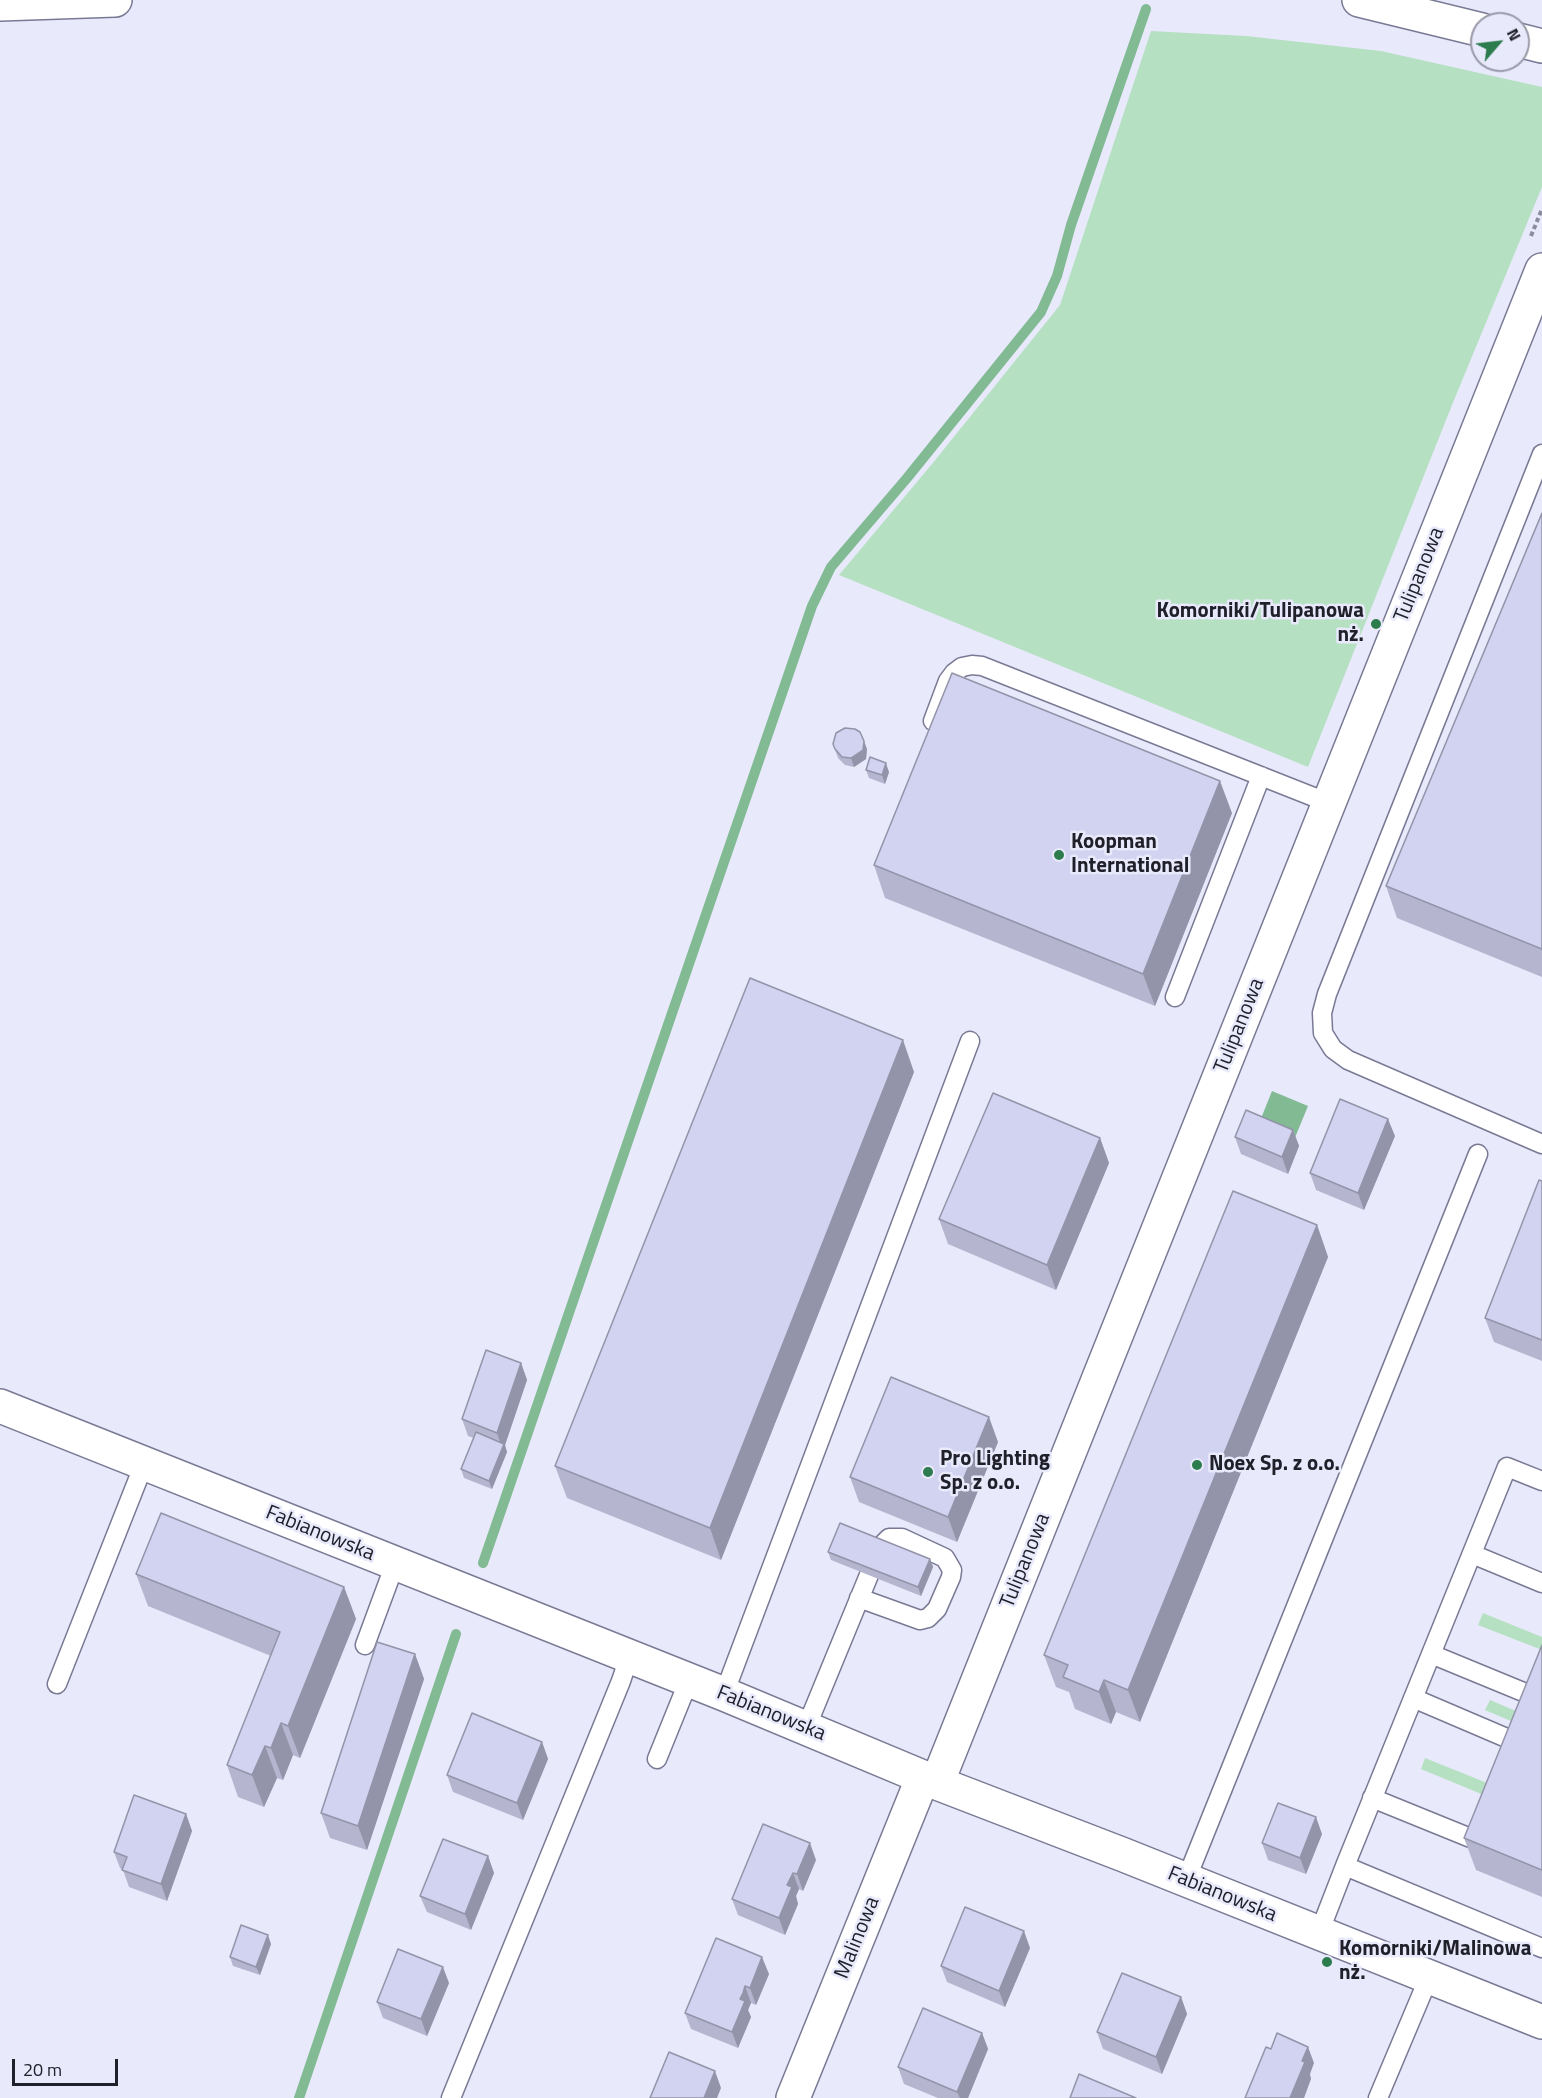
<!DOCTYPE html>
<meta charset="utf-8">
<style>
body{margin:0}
#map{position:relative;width:1542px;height:2098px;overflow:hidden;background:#e9e9fc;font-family:"Titillium Web",sans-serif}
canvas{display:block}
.north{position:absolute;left:1470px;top:12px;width:60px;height:60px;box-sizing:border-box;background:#e9e9fc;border:2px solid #9999a8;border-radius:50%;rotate:62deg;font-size:16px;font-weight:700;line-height:24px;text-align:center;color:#20202b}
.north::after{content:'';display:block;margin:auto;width:21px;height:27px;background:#2c7c4d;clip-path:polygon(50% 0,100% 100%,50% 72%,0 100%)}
.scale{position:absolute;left:12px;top:2059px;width:106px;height:27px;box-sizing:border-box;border:3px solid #20202b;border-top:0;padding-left:8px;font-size:18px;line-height:21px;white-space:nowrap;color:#20202b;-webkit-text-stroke:4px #e9e9fc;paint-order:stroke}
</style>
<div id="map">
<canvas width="1542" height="2098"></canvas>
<div class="north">N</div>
<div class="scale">20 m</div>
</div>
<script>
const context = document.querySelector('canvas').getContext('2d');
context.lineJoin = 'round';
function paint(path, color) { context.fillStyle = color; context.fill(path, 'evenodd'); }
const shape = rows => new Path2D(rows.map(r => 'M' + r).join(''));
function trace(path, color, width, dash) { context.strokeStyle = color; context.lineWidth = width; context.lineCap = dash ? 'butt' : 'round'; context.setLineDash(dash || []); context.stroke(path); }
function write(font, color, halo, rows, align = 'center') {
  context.font = font + ' "Titillium Web",sans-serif'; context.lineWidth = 5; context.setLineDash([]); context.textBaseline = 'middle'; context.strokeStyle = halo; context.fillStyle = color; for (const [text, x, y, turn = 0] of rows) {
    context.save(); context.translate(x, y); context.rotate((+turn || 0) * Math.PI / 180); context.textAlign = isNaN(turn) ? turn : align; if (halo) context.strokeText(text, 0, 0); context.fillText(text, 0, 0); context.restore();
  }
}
const green = shape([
 [1151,31,1246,36,1381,51,1542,87,1542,187,1452,405,1308,767,839,575,932,464,1060,305],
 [1483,1613,1542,1637,1542,1650,1478,1625],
 [1490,1700,1537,1720,1532,1730,1485,1710],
 [1425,1758,1507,1791,1503,1803,1421,1769]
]);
const water = shape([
 [1272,1091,1308,1106,1294,1140,1258,1126]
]);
const stream = shape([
 [483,1563,812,606,831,567,907,478,1041,312,1057,276,1071,225,1146,9],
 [299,2098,456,1634]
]);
const path = shape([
 [1531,236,1542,209]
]);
const lane = shape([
 [1542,454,1327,994,1322,1013,1323,1033,1333,1049,1348,1060,1542,1144],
 [933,721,948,681,954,673,962,667,972,665,982,666,1329,803],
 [1175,997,1261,776],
 [1472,1554,1542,1583],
 [859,1598,920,1620,928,1618,937,1609,951,1577,952,1570,945,1558,902,1538,889,1538,881,1546],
 [365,1645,395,1564],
 [1431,1654,1533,1696],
 [57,1684,144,1464],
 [724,1694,970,1041],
 [1413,1698,1516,1742],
 [806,1728,869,1575],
 [657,1759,689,1680],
 [1372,1798,1473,1839],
 [1345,1866,1507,1467,1542,1481],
 [1186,1880,1478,1154],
 [1319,1933,1345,1866,1542,1948],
 [451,2098,621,1681,629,1657],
 [1378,2098,1429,1977]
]);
const street = shape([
 [0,1406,724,1694,937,1783,1124,1855,1542,2022],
 [937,1783,1542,270],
 [793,2098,923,1777]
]);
const secondary = shape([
 [1359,0,1482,30],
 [0,4,115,0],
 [1518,40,1542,46]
]);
const wall = shape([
 [1542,513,1542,977,1397,918,1386,886],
 [833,744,867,749,866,759,854,767,845,765,838,758],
 [866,770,889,772,885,784,869,778],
 [1232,813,1155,1006,885,898,874,865],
 [914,1072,721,1560,567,1498,555,1466],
 [1293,1130,1299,1146,1288,1174,1241,1154,1235,1137],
 [1395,1136,1364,1210,1316,1190,1310,1173],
 [1100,1138,1109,1163,1056,1290,948,1244,939,1219],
 [1542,1181,1542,1361,1494,1342,1485,1318],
 [1317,1225,1328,1257,1140,1722,1116,1712,1111,1724,1075,1709,1069,1692,1056,1687,1044,1655],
 [521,1363,527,1380,505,1445,507,1452,492,1489,464,1478,461,1469,474,1438,468,1436,462,1419],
 [998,1442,957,1542,859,1502,850,1477],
 [828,1552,930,1559,933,1567,921,1596,831,1560],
 [136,1574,344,1587,356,1619,300,1758,293,1755,283,1780,277,1778,264,1807,238,1797,227,1765,271,1656,148,1606],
 [1542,1645,1542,1897,1476,1870,1464,1838],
 [415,1654,424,1679,367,1850,330,1838,321,1813],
 [542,1742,548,1759,523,1820,453,1792,447,1775],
 [186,1814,192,1831,167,1901,129,1887,123,1870,120,1868,114,1852],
 [1322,1834,1306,1874,1268,1860,1262,1843],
 [488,1856,494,1873,471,1930,427,1912,420,1896],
 [816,1860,803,1891,799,1889,796,1896,798,1904,785,1935,738,1915,732,1899],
 [271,1944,260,1975,233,1966,230,1957],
 [1030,1948,1005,2007,947,1982,941,1966],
 [769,1974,756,2005,751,2003,748,2010,751,2017,738,2048,691,2029,685,2013],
 [449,1983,427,2036,383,2018,377,2002],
 [1181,1997,1187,2014,1162,2074,1103,2049,1097,2032],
 [982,2033,988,2049,968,2098,938,2098,904,2084,898,2067]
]);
const shadedWall = shape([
 [864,741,867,749,866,759,854,767,851,758],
 [886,763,889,772,885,784,882,775],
 [1220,781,1232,813,1155,1006,1143,974],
 [903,1040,914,1072,721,1560,710,1528],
 [1388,1119,1395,1136,1364,1210,1358,1193],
 [1293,1130,1299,1146,1288,1174,1282,1157],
 [1100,1138,1109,1163,1056,1290,1047,1265],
 [1317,1225,1328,1257,1140,1722,1128,1690],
 [521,1363,527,1380,505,1445,507,1452,492,1489,489,1481,502,1448,497,1433],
 [989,1417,998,1442,957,1542,948,1517],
 [930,1559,933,1567,921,1596,918,1587],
 [344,1587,356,1619,300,1758,288,1726],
 [415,1654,424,1679,367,1850,358,1826],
 [1104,1680,1116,1712,1111,1724,1099,1692],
 [281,1723,293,1755,283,1780,271,1748],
 [542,1742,548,1759,523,1820,517,1803],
 [265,1746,277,1778,264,1807,252,1775],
 [186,1814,192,1831,167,1901,161,1884],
 [1316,1817,1322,1834,1306,1874,1300,1858],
 [810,1843,816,1860,803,1891,797,1874],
 [488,1856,494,1873,471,1930,465,1914],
 [793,1873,799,1889,796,1896,798,1904,785,1935,779,1918,787,1885],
 [1024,1931,1030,1948,1005,2007,999,1991],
 [268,1935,271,1944,260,1975,256,1967],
 [762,1957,769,1974,756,2005,750,1988],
 [443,1967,449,1983,427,2036,421,2019],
 [745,1986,751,2003,748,2010,751,2017,738,2048,732,2032,740,1999],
 [1181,1997,1187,2014,1162,2074,1156,2057],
 [982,2033,988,2049,968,2098,960,2098,957,2092],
 [1308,2047,1314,2063,1310,2074,1311,2079,1304,2098,1290,2098,1302,2061],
 [715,2071,721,2088,717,2098,704,2098]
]);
const building = shape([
 [1542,513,1542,949,1386,886,1542,513],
 [952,673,1220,781,1143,974,874,865,952,673],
 [845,728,855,729,860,732,864,741,863,750,851,758,842,757,835,749,833,744,836,733,845,728],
 [870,757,886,763,882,775,866,770,870,757],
 [750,978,903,1040,710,1528,555,1466,750,978],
 [993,1093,1100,1138,1047,1265,939,1219,993,1093],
 [1340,1099,1388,1119,1358,1193,1310,1173,1340,1099],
 [1246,1110,1293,1130,1282,1157,1235,1137,1246,1110],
 [1539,1180,1542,1181,1542,1340,1485,1318,1539,1180],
 [1233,1191,1317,1225,1128,1690,1104,1680,1099,1692,1063,1677,1068,1665,1044,1655,1233,1191],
 [486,1350,521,1363,497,1433,462,1419,486,1350],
 [891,1377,989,1417,948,1517,850,1477,891,1377],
 [476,1432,504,1444,489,1481,461,1469,476,1432],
 [161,1513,344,1587,288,1726,281,1723,271,1748,265,1746,252,1775,227,1765,280,1632,136,1574,161,1513],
 [840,1523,930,1559,918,1587,828,1552,840,1523],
 [377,1642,415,1654,358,1826,321,1813,377,1642],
 [1542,1645,1542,1870,1464,1838,1542,1645],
 [472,1713,542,1742,517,1803,447,1775,472,1713],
 [134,1795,186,1814,161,1884,122,1870,127,1857,114,1852,134,1795],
 [1278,1803,1316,1817,1300,1858,1262,1843,1278,1803],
 [763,1824,810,1843,797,1874,793,1873,787,1885,792,1887,779,1918,732,1899,763,1824],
 [443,1839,488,1856,465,1914,420,1896,443,1839],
 [965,1907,1024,1931,999,1991,941,1966,965,1907],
 [241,1925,268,1935,256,1967,230,1957,241,1925],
 [716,1938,762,1957,750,1988,745,1986,743,1993,740,1999,745,2001,732,2032,685,2013,716,1938],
 [398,1949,443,1967,421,2019,377,2002,398,1949],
 [1122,1973,1181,1997,1156,2057,1097,2032,1122,1973],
 [923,2008,982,2033,957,2092,898,2067,923,2008],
 [1277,2033,1308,2047,1302,2061,1305,2062,1290,2098,1245,2098,1266,2047,1271,2049,1277,2033],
 [669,2052,715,2071,704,2098,650,2098,669,2052],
 [1079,2074,1136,2098,1070,2098,1079,2074]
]);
const markers = [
 [1376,624,6,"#2c7c4d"],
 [1059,855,6,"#2c7c4d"],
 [1197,1465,6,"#2c7c4d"],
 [928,1472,6,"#2c7c4d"],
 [1327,1962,6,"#2c7c4d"]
];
const streetNames = [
 ["Tulipanowa",1420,575,-68],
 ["Tulipanowa",1240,1026,-68],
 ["Fabianowska",320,1534,22],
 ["Tulipanowa",1026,1561,-68],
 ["Fabianowska",771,1714,22],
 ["Fabianowska",1222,1895,22],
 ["Malinowa",858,1938,-68]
];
const poiNames = [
 ["Komorniki/Tulipanowa",1364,612,"right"],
 ["nż.",1364,636,"right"],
 ["Koopman",1071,843],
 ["International",1071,867],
 ["Pro Lighting",940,1460],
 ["Sp. z o.o.",940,1484],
 ["Noex Sp. z o.o.",1209,1465],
 ["Komorniki/Malinowa",1339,1950],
 ["nż.",1339,1974]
];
paint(green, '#b6e0c2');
paint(water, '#81ba93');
trace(stream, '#81ba93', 10);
trace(lane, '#797995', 21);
trace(street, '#797995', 36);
trace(secondary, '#797995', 36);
trace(path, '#8c8c9c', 4, [4.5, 3]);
trace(lane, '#fff', 18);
trace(street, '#fff', 33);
trace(secondary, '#fff', 33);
paint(wall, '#b5b5cf');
paint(shadedWall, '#9393a9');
paint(building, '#d2d2f1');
trace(building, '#9393a9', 1.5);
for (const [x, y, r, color] of markers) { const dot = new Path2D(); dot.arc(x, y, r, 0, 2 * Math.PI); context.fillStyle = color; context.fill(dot); trace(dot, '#e9e9fc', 2); }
write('21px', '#20202b', '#e9e9fc', streetNames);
write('bold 21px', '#20202b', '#e9e9fc', poiNames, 'left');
</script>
